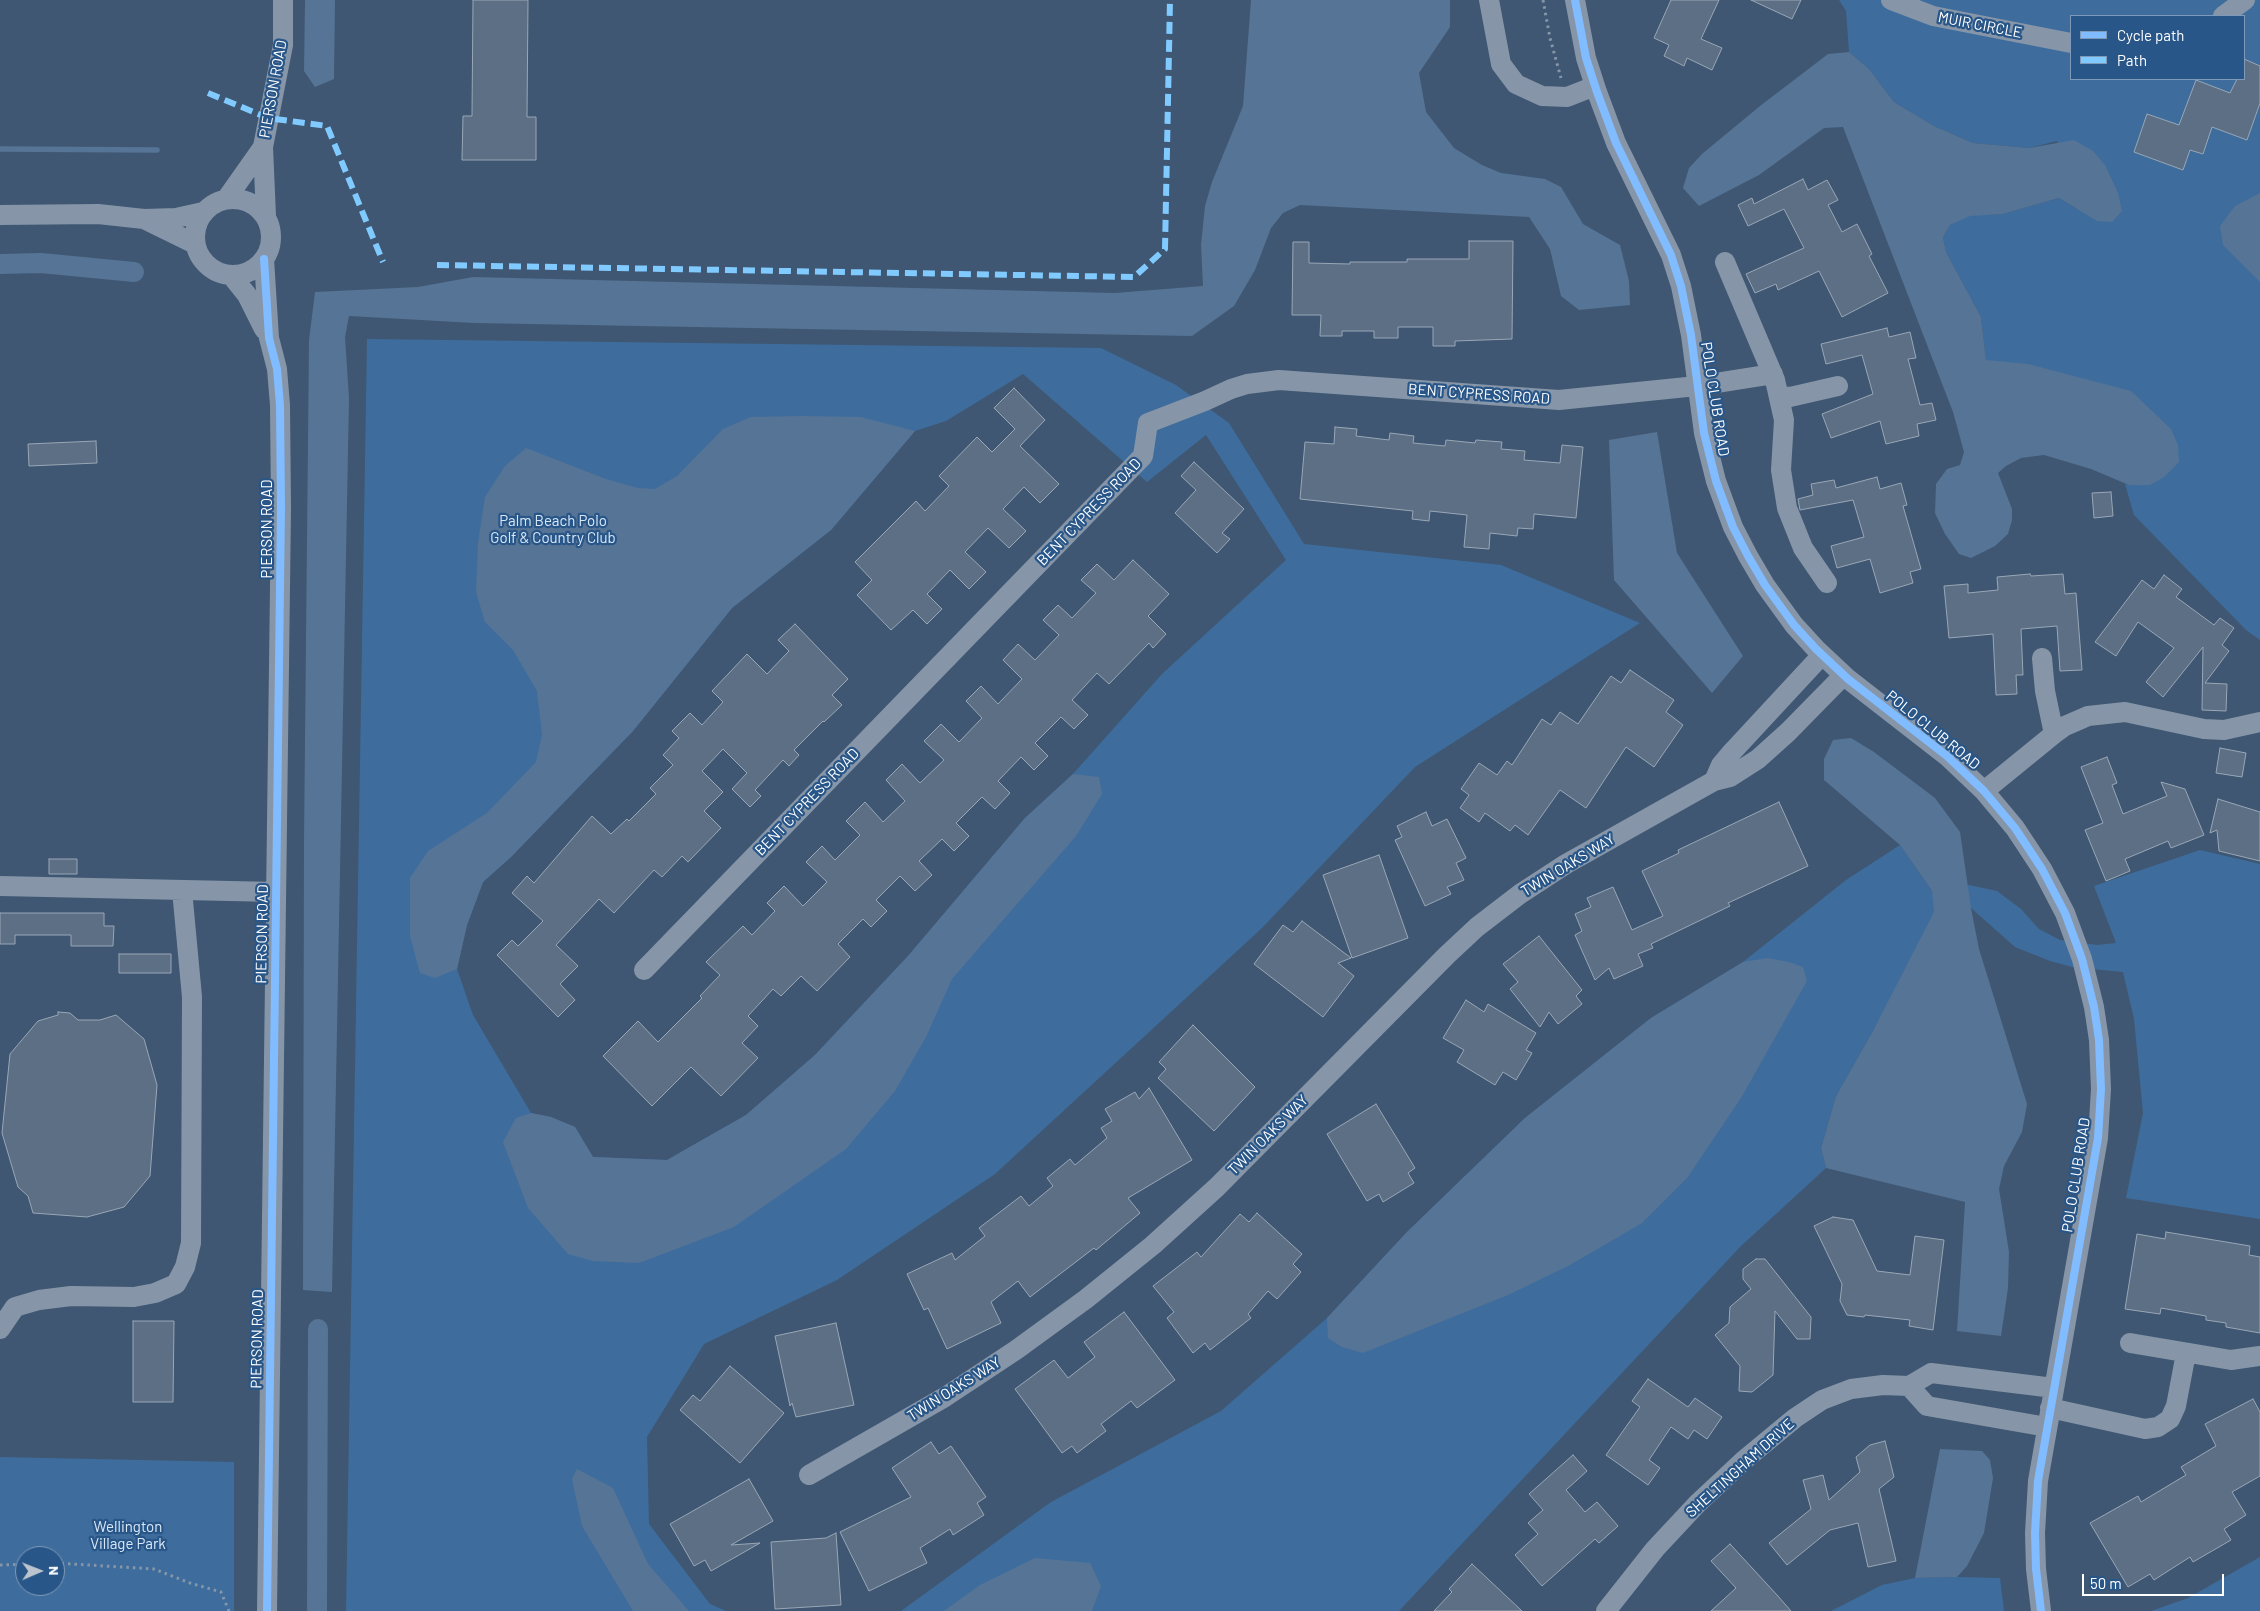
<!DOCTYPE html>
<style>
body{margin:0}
#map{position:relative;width:2260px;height:1611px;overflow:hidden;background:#3f5772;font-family:Barlow,sans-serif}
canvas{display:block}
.legend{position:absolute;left:2070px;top:15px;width:175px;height:65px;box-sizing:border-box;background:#295688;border:1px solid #7f9ab8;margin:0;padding:6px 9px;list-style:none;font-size:15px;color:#fff}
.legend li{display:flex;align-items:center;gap:10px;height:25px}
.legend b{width:25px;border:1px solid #7f9ab8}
.north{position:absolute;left:15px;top:1546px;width:50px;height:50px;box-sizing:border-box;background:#295688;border:1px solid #7f9ab8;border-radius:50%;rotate:89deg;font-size:14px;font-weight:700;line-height:20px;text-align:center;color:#fff}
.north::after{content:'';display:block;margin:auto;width:18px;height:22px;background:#bcc4ce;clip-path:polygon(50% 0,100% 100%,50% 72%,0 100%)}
.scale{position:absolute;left:2082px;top:1574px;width:142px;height:22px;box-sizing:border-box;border:2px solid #fff;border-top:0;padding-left:6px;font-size:15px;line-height:18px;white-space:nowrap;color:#fff;-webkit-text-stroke:4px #295688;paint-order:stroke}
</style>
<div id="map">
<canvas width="2260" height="1611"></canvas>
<ul class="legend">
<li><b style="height:6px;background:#80bcff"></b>Cycle path</li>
<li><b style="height:6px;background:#80caff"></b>Path</li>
</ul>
<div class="north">N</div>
<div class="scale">50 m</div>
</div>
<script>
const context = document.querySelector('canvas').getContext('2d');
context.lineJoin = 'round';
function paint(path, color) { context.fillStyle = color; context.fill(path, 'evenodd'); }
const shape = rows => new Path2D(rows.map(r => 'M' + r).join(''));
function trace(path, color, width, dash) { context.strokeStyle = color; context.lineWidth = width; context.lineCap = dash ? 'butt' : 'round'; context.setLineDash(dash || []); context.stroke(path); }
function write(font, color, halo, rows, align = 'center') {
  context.font = font + ' Barlow,sans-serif'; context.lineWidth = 4.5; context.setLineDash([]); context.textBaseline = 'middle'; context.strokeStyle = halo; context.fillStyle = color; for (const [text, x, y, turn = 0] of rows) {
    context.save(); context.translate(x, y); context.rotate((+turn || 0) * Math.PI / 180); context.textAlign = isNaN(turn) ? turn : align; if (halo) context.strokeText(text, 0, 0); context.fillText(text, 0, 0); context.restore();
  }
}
const green = shape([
 [1839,0,2260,0,2260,640,2246,630,2134,515,2125,484,2129,485,1986,360,1981,317,1946,252,1943,237,1950,225,1970,215,2003,214,2059,198,2077,209,2057,141,2029,148,1973,143,1934,126,1894,102,1869,69,1849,52,1846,11],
 [2071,16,2244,16,2244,79,2071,79],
 [367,339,1101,348,1176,385,1229,423,1304,544,1501,565,1640,623,1415,767,1262,928,995,1174,837,1280,704,1344,647,1437,649,1524,710,1604,726,1611,346,1611],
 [1023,374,1147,482,1206,435,1286,560,1162,674,1073,774,1025,818,908,956,815,1055,746,1115,667,1160,593,1157,575,1127,551,1117,531,1113,473,1015,457,969,467,925,483,882,511,857,633,731,732,608,831,530,915,431,946,421],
 [1900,845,1932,891,1969,885,1997,891,2021,909,2039,929,2060,940,2097,945,2116,943,2094,886,2200,850,2260,864,2260,1219,2126,1198,2143,1113,2134,1019,2123,972,2072,967,2050,961,2015,947,1971,908,1874,1029,1836,1096,1821,1148,1826,1168,1740,1247,1399,1611,901,1611,1051,1502,1221,1411,1327,1318,1407,1232,1525,1118,1651,1018,1743,962,1846,880],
 [0,1457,234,1462,234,1611,0,1611],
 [25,1556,55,1556,55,1586,25,1586],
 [2260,1557,2260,1611,2151,1611,2188,1598],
 [1957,1577,2000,1578,2004,1611,1831,1611,1882,1585,1915,1578]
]);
const water = shape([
 [305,0,335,0,334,79,315,87,304,71],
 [1251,0,1450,0,1450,27,1419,73,1426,112,1454,148,1482,165,1501,173,1545,179,1561,187,1583,224,1620,245,1629,281,1630,305,1579,310,1561,296,1550,249,1529,217,1300,205,1283,213,1271,228,1255,270,1234,306,1192,336,474,323,349,316,345,337,349,398,332,1292,303,1290,304,840,309,340,315,292,418,287,473,277,1115,293,1203,286,1201,245,1205,206,1212,182,1243,106],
 [1849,52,1869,69,1894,102,1934,126,1973,143,2029,148,2074,140,2093,151,2105,165,2118,193,2122,211,2112,222,2097,221,2059,198,2003,214,1970,216,1950,225,1943,237,1946,252,1981,317,1986,360,2028,364,2131,391,2171,429,2178,445,2179,462,2164,477,2150,485,2129,485,2091,469,2044,455,2021,458,2006,466,1998,473,2012,509,2012,520,2008,534,1995,546,1971,558,1959,554,1945,534,1935,513,1936,484,1947,469,1960,465,1964,452,1953,412,1843,127,1824,128,1759,175,1699,206,1683,188,1689,168,1702,154,1760,106,1828,54],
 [2260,193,2260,282,2223,245,2220,226,2235,206],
 [802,416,861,417,915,431,831,530,732,608,633,731,511,857,483,882,467,925,457,969,435,978,420,973,410,936,410,878,428,851,487,813,536,762,542,735,537,691,513,650,485,622,476,592,478,543,485,497,505,466,526,448,606,479,638,488,655,489,677,476,723,429,751,417],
 [1657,432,1677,553,1743,656,1712,693,1614,580,1609,440],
 [1851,738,1874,752,1935,798,1960,832,1971,908,1979,949,2027,1104,2022,1132,2004,1166,1999,1189,2009,1252,2008,1288,2001,1336,1957,1331,1965,1202,1826,1168,1821,1148,1836,1096,1874,1029,1934,912,1932,891,1900,845,1824,780,1824,759,1833,740],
 [1073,774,1099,777,1102,794,1076,836,952,979,926,1037,895,1091,846,1149,734,1227,639,1263,593,1261,568,1254,528,1208,503,1142,516,1118,531,1113,551,1117,575,1127,593,1157,667,1160,746,1115,815,1055,908,956,1025,818],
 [1767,958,1789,962,1803,967,1807,981,1741,1098,1687,1178,1642,1223,1570,1265,1508,1295,1363,1353,1342,1347,1328,1338,1327,1318,1407,1232,1525,1118,1651,1018,1743,962],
 [1940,1449,1982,1451,1990,1460,1993,1478,1984,1533,1967,1566,1957,1577,1915,1578],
 [577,1469,613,1488,648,1564,689,1611,633,1611,582,1526,572,1479],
 [1035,1558,1090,1563,1101,1586,1092,1611,944,1611,980,1585]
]);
const stream = shape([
 [0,149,157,150]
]);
const canal = shape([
 [0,264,41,263,134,272],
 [317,1611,318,1329]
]);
const building = shape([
 [473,0,528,0,527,117,536,117,536,160,462,160,463,116,472,116,473,0],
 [1671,0,1719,0,1701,39,1722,48,1712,70,1687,58,1684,66,1664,56,1669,45,1654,38,1671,0],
 [1751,0,1801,0,1792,19,1751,0],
 [2244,59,2260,66,2260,103,2247,140,2212,127,2203,154,2190,150,2183,170,2134,152,2147,114,2179,125,2196,80,2230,93,2237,79,2244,79,2244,59],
 [1803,179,1808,190,1827,180,1838,200,1828,205,1842,232,1857,224,1872,254,1869,256,1888,293,1842,317,1819,271,1778,290,1776,284,1755,293,1746,274,1804,248,1784,209,1748,226,1738,205,1752,198,1754,204,1803,179],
 [1469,241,1513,241,1512,339,1455,341,1455,346,1433,346,1433,327,1398,327,1398,338,1374,338,1374,331,1342,331,1342,336,1320,336,1321,315,1292,315,1293,242,1309,242,1309,263,1350,264,1350,262,1407,262,1407,259,1469,259,1469,241],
 [1887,328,1889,337,1910,332,1916,358,1908,359,1920,405,1932,403,1936,420,1917,424,1919,436,1886,444,1880,421,1831,438,1822,414,1873,394,1862,355,1826,364,1821,344,1887,328],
 [1014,388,1045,420,1020,446,1059,484,1040,503,1024,487,1003,509,1026,531,1009,548,988,528,965,552,986,572,969,589,950,570,927,594,942,609,927,624,913,610,891,630,857,595,872,580,855,562,916,501,925,511,949,486,939,476,977,437,992,452,1015,429,994,408,1014,388],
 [1335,427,1357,429,1356,436,1389,440,1390,433,1414,436,1413,443,1445,446,1446,440,1475,443,1476,440,1502,442,1501,449,1525,451,1524,460,1560,463,1562,445,1583,447,1576,518,1534,514,1533,529,1518,528,1517,536,1490,533,1489,549,1464,547,1467,515,1430,511,1429,521,1412,519,1413,511,1300,499,1305,442,1334,444,1335,427],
 [96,441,97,463,29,466,28,444,96,441],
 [1194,462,1244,509,1222,533,1230,539,1217,553,1175,513,1196,490,1181,476,1194,462],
 [1877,477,1880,489,1901,483,1907,505,1903,506,1921,569,1910,572,1913,583,1880,593,1870,559,1837,568,1831,546,1864,537,1853,500,1800,510,1798,499,1813,495,1811,484,1834,480,1836,488,1877,477],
 [2111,492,2113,516,2094,518,2092,493,2111,492],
 [1133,560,1169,594,1148,616,1166,634,1153,648,1149,643,1109,684,1097,673,1072,700,1088,715,1074,729,1061,717,1035,743,1048,756,1034,770,1021,757,998,781,1010,793,995,809,982,797,956,823,969,836,954,851,942,839,919,861,932,875,915,891,900,876,876,900,887,911,871,927,863,919,838,944,850,957,817,991,801,976,781,996,773,989,748,1016,758,1026,742,1043,758,1058,721,1096,691,1067,652,1106,603,1056,638,1021,658,1042,702,998,700,996,720,975,706,962,743,926,752,935,775,911,767,903,784,886,803,906,827,882,806,862,822,846,835,860,860,835,846,821,865,802,883,822,905,801,886,780,902,764,920,783,944,760,924,741,941,724,959,742,982,718,966,701,981,686,998,704,1022,679,1003,660,1018,644,1035,660,1059,635,1043,620,1058,605,1072,618,1096,593,1081,580,1097,564,1114,580,1133,560],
 [2030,574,2031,576,2063,574,2065,594,2076,593,2082,670,2060,671,2057,626,2021,629,2023,675,2016,675,2017,694,1996,695,1993,634,1949,638,1944,586,1968,584,1968,593,1998,590,1997,577,2030,574],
 [2164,575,2182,589,2176,597,2214,625,2220,618,2234,628,2222,645,2229,651,2205,683,2227,684,2226,711,2202,710,2203,647,2163,697,2146,682,2174,648,2138,622,2116,656,2095,642,2142,580,2154,589,2164,575],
 [795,624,848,679,832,695,842,705,824,722,823,721,794,750,799,755,789,766,783,760,755,790,761,796,750,807,732,789,747,773,723,749,702,771,723,792,704,811,721,828,688,862,682,856,662,877,654,870,614,913,599,899,556,945,578,966,560,984,575,1000,558,1017,497,955,512,940,518,946,543,921,512,893,527,876,534,883,592,816,611,834,627,819,629,821,656,794,650,788,673,765,663,755,679,738,672,731,690,713,702,725,723,702,712,691,747,654,767,674,789,651,778,640,795,624],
 [1630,670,1674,700,1666,712,1683,725,1654,767,1626,747,1586,808,1560,790,1528,835,1515,825,1510,831,1485,813,1479,822,1460,808,1469,795,1461,789,1479,763,1497,775,1507,761,1512,765,1542,719,1551,725,1560,712,1578,724,1611,676,1621,683,1630,670],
 [2220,748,2246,753,2242,777,2216,773,2220,748],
 [2107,757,2117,783,2112,785,2123,814,2167,796,2161,782,2185,789,2204,835,2171,848,2168,841,2125,859,2130,871,2106,881,2085,830,2103,823,2081,767,2107,757],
 [2218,799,2260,812,2260,861,2219,851,2217,830,2210,833,2218,799],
 [1779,802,1808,866,1728,903,1730,906,1651,944,1653,948,1638,954,1643,966,1614,979,1609,968,1595,980,1575,935,1582,931,1575,914,1591,907,1587,898,1613,887,1632,930,1663,916,1642,871,1679,853,1678,850,1779,802],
 [1426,812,1432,826,1447,819,1466,858,1456,863,1464,880,1447,887,1451,894,1425,906,1395,840,1402,837,1397,826,1426,812],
 [1379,855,1408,938,1352,958,1323,875,1379,855],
 [49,859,77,859,77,874,49,874,49,859],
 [0,913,104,913,104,926,114,926,113,946,71,946,71,935,15,935,15,944,0,944,0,913],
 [1302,921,1351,958,1338,963,1354,976,1323,1017,1254,964,1283,925,1293,932,1302,921],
 [1539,936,1582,990,1576,996,1582,1004,1558,1024,1549,1012,1540,1027,1510,989,1518,982,1503,964,1539,936],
 [119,954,171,954,171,973,119,973,119,954],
 [1466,1000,1484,1012,1488,1004,1536,1033,1526,1050,1532,1053,1516,1080,1503,1072,1495,1085,1457,1062,1464,1050,1443,1038,1466,1000],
 [58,1012,70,1013,78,1020,100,1020,116,1015,144,1039,157,1085,150,1176,124,1207,87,1217,33,1213,28,1196,18,1187,2,1133,10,1054,38,1021,58,1015,58,1012],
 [1193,1025,1255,1087,1214,1131,1158,1078,1166,1069,1159,1062,1193,1025],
 [1149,1088,1192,1160,1128,1198,1140,1213,1096,1250,1094,1248,1030,1297,1018,1281,991,1302,1001,1323,947,1349,928,1308,924,1310,907,1274,952,1253,955,1260,985,1236,979,1228,1021,1196,1029,1206,1053,1186,1047,1178,1070,1159,1075,1165,1107,1138,1101,1128,1112,1121,1105,1109,1135,1092,1139,1099,1149,1088],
 [1376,1104,1415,1168,1408,1173,1414,1183,1383,1202,1379,1194,1367,1201,1327,1134,1376,1104],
 [1257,1213,1302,1254,1293,1264,1301,1272,1277,1299,1268,1291,1248,1314,1251,1318,1210,1350,1205,1343,1193,1353,1167,1318,1174,1312,1153,1286,1197,1252,1201,1257,1240,1214,1249,1222,1257,1213],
 [1833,1217,1853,1220,1877,1271,1910,1275,1915,1236,1944,1240,1933,1330,1909,1326,1910,1320,1865,1315,1864,1317,1847,1315,1840,1301,1842,1284,1814,1226,1833,1217],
 [2166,1232,2250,1246,2249,1255,2260,1257,2260,1333,2226,1327,2226,1323,2206,1320,2206,1316,2161,1308,2160,1314,2125,1309,2137,1234,2165,1239,2166,1232],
 [1756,1259,1765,1259,1811,1317,1810,1339,1797,1339,1775,1311,1773,1375,1752,1392,1739,1391,1740,1366,1715,1335,1729,1323,1730,1307,1751,1289,1743,1279,1743,1269,1756,1259],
 [1124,1312,1175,1380,1137,1408,1131,1401,1101,1424,1106,1431,1077,1453,1072,1446,1062,1453,1015,1389,1054,1360,1068,1378,1095,1357,1084,1342,1124,1312],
 [133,1321,174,1321,173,1402,133,1402,133,1321],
 [836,1323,854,1405,796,1417,792,1403,790,1406,775,1336,836,1323],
 [730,1366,784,1413,740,1463,680,1410,693,1395,700,1401,730,1366],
 [1648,1379,1688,1407,1695,1398,1722,1417,1707,1439,1694,1430,1688,1439,1671,1427,1649,1460,1660,1468,1648,1485,1606,1455,1640,1407,1632,1401,1648,1379],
 [2253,1399,2260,1412,2260,1476,2232,1492,2246,1515,2224,1529,2231,1540,2193,1562,2190,1557,2154,1580,2150,1574,2128,1587,2090,1523,2138,1496,2141,1502,2186,1475,2181,1467,2216,1446,2205,1424,2253,1399],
 [1885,1441,1894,1477,1879,1489,1896,1561,1868,1567,1858,1523,1830,1530,1787,1565,1769,1543,1811,1509,1803,1480,1823,1475,1829,1500,1860,1472,1856,1457,1870,1445,1885,1441],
 [931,1442,939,1454,951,1446,986,1497,977,1503,984,1515,953,1535,950,1529,920,1548,927,1563,869,1591,840,1532,911,1497,892,1468,931,1442],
 [1573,1455,1587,1471,1566,1490,1585,1512,1597,1502,1618,1526,1599,1543,1595,1539,1542,1586,1515,1555,1538,1534,1528,1523,1543,1510,1529,1494,1573,1455],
 [749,1479,773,1521,731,1545,760,1543,711,1571,705,1560,694,1566,670,1524,749,1479],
 [836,1533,841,1605,775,1609,771,1542,826,1538,836,1533],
 [1730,1544,1777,1595,1791,1611,1711,1611,1736,1588,1711,1561,1730,1544],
 [1472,1564,1522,1611,1434,1611,1452,1592,1449,1589,1472,1564]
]);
const path = shape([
 [1543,0,1550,38,1561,78],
 [55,1563,154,1569,190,1583,221,1592,229,1611],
 [0,1565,25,1564]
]);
const minor = shape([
 [1489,0,1501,64,1516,84,1542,96,1567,97,1595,86],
 [1575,0,1586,58,1597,92,1616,143,1671,255,1681,286,1691,335,1704,433,1716,481,1733,527,1748,556,1765,585,1794,625,1816,649,1848,679,1947,756,1984,791,2015,828,2042,869,2065,913,2082,959,2094,1007,2099,1040,2101,1089,2098,1138,2038,1481,2035,1533,2036,1569,2041,1611],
 [1891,0,1933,16,2071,43],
 [2223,16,2245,0],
 [227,198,263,147],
 '195 237a38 38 0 1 1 76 0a38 38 0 1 1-76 0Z',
 [0,215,98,214,144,219,176,218,203,212],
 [266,216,263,147,283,45,283,0],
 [146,220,195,244],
 [264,259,269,338,277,369,280,405,281,508,267,1611],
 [1725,262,1775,380,1784,420,1781,470,1787,508,1803,548,1827,583],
 [231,275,247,295,264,329],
 [1779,396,1790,397,1838,386],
 [1822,655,1732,752,1721,765,1714,781,1730,777,1758,759,1788,732,1843,676],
 [2042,658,2045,691,2054,734],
 [1984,791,2054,734,2065,726,2088,716,2125,712,2204,729,2224,730,2260,722],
 [0,886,276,892],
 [644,970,1143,456,1148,423,1205,401,1231,389,1247,384,1279,380,1559,400,1697,386,1773,374],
 [0,1329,15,1307,39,1300,71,1296,134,1297,155,1293,176,1284,185,1267,191,1243,192,997,182,890],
 [2130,1343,2231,1360,2260,1356],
 [2050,1408,2145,1429,2158,1427,2170,1419,2176,1406,2186,1353],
 [2047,1427,1927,1406,1909,1386,1931,1373,2054,1388],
 [809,1475,945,1397,1016,1350,1086,1299,1153,1245,1217,1187,1447,955,1477,927,1520,894,1566,864,1714,781],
 [1606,1611,1655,1549,1697,1504,1743,1461,1795,1418,1822,1400,1851,1389,1883,1385,1909,1386]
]);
const quiet = shape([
 [208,93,268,118,327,126,383,262],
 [437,265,1134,277,1165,249,1170,0]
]);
const cycleway = shape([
 [1575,0,1586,58,1597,92,1616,143,1671,255,1681,286,1691,335,1704,433,1716,481,1733,527,1748,556,1765,585,1794,625,1816,649,1848,679,1947,756,1984,791,2015,828,2042,869,2065,913,2082,959,2094,1007,2099,1040,2101,1089,2098,1138,2038,1481,2035,1533,2036,1569,2041,1611],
 [264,259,269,338,277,369,280,405,281,508,267,1611]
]);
const streetNames = [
 ["MUIR CIRCLE",1980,25,11],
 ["PIERSON ROAD",273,89,-80],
 ["BENT CYPRESS ROAD",1479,394,4],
 ["POLO CLUB ROAD",1715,399,81],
 ["BENT CYPRESS ROAD",1089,512,-46],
 ["PIERSON ROAD",267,529,-90],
 ["POLO CLUB ROAD",1933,730,39],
 ["BENT CYPRESS ROAD",807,802,-46],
 ["TWIN OAKS WAY",1568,865,-31],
 ["PIERSON ROAD",262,934,-89],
 ["TWIN OAKS WAY",1268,1135,-45],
 ["POLO CLUB ROAD",2076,1175,-81],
 ["PIERSON ROAD",257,1339,-89],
 ["TWIN OAKS WAY",954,1389,-32],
 ["SHELTINGHAM DRIVE",1740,1468,-42]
];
const parkNames = [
 ["Palm Beach Polo",553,521],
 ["Golf & Country Club",553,538],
 ["Wellington",128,1527],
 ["Village Park",128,1544]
];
paint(green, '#3e6d9d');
paint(water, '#567496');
trace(stream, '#567496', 5.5);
trace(canal, '#567496', 20);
paint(building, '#5c6f84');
trace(building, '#99a7b6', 1);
trace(path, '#8696a8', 3, [2.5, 4]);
trace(minor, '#8696a8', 20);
trace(quiet, '#80caff', 6, [12, 6]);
trace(cycleway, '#80bcff', 8);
write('15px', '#fff', '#295688', streetNames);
write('15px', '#d9e8f7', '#295688', parkNames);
</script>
